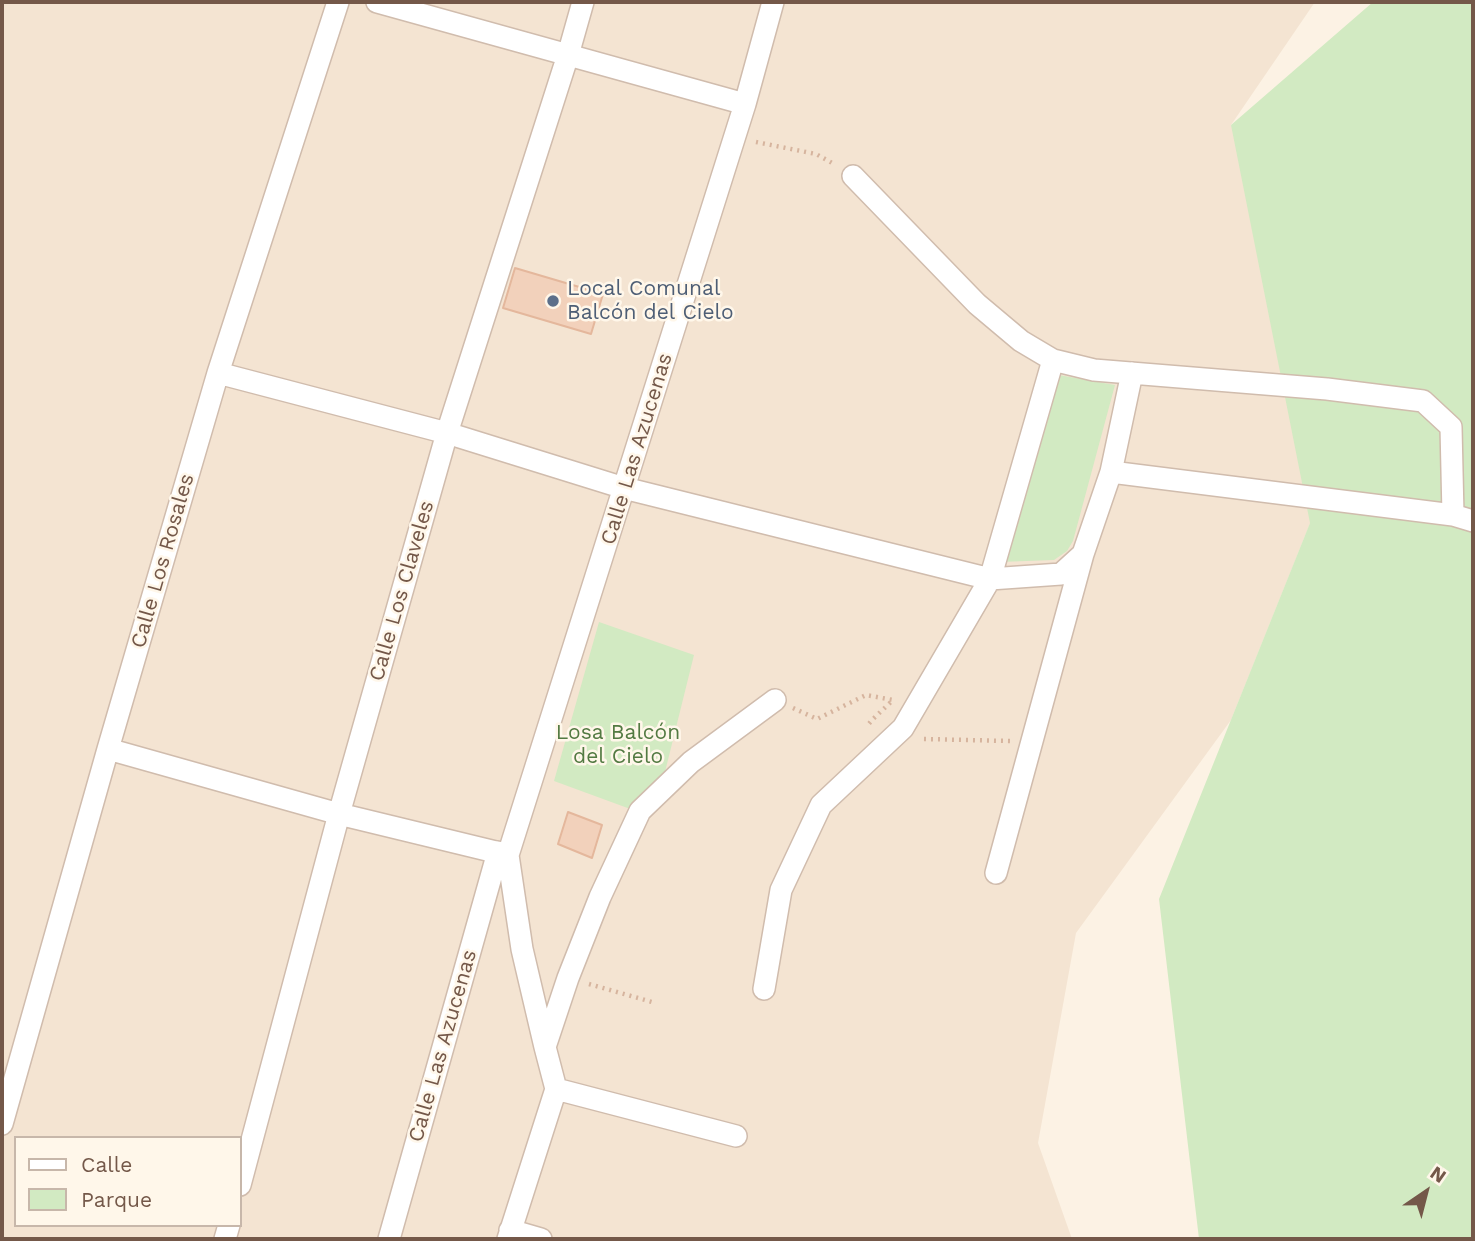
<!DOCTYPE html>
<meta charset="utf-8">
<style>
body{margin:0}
#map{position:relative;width:1475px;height:1241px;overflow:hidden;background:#fcf2e4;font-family:"Work Sans",sans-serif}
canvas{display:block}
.frame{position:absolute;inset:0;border:4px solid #745849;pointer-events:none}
.legend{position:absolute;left:14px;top:1136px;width:228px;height:91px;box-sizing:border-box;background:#fff7ea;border:2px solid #c7b7aa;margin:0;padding:9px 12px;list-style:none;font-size:21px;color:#745849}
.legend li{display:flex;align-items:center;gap:14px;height:35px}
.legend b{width:35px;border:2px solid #c7b7aa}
.north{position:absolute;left:1391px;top:1157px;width:70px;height:70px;-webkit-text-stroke:5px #fff7ea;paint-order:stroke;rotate:35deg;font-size:19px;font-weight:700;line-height:28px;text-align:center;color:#745849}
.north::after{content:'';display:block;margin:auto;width:24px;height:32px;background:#745849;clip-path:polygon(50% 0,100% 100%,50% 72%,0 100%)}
</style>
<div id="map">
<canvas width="1475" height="1241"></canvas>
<div class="frame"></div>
<ul class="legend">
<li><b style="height:9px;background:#fff"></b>Calle</li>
<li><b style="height:19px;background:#d2eac2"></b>Parque</li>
</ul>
<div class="north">N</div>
</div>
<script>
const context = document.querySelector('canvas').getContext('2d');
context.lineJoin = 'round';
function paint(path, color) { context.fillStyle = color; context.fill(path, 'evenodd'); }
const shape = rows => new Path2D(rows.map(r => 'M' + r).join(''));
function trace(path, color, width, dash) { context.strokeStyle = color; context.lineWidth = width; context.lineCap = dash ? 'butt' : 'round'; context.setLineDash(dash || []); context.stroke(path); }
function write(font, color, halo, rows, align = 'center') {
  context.font = font + ' "Work Sans",sans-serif'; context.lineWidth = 5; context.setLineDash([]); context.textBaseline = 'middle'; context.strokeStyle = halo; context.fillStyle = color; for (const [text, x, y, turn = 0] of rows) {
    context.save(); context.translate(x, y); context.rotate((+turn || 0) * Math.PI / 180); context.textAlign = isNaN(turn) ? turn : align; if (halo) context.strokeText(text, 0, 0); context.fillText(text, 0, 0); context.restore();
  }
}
const residential = shape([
 [2,2,1315,2,1231,125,1387,332,1231,720,1076,933,1038,1143,1072,1239,2,1239],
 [16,1138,240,1138,240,1225,16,1225]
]);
const green = shape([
 [1373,2,1473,2,1473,1239,1199,1239,1159,899,1310,523,1231,125],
 [1053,374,1115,385,1073,541,1067,551,1054,560,999,562],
 [599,622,694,655,663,780,633,810,554,781]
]);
const building = shape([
 [515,268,603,294,591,334,503,308,515,268],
 [568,812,602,825,592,858,558,844,568,812]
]);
const path = shape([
 [756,142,816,154,834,164],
 [793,708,817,719,866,695,893,700,873,719,867,726],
 [924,739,1010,741],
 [589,984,652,1002]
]);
const street = shape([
 [377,2,745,104],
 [853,176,977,304,1021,341,1053,360,1094,370,1327,389,1423,401,1451,427,1453,515],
 [218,373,447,433,624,488,990,579,1061,574,1083,554,1111,472,1132,373],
 [1111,472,1453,515,1473,521],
 [108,749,339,814,508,855],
 [996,873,1083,554],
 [764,989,781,890,821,805,903,728,990,579,1053,360],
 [545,1047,522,949,508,855,745,104,773,2],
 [556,1089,736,1136],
 [2,1124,108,749,218,373,338,2],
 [240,1185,339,814,447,433,568,55,583,2],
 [510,1230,541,1239],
 [225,1239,229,1225],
 [389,1239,498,852],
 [508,1239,556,1089,545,1047,568,978,600,897,640,811,691,762,775,700]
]);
const markers = [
 [553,301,7,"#5c6f8a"]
];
const serviceNames = [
 ["Local Comunal",567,289],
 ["Balcón del Cielo",567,313]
];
const streetNames = [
 ["Calle Las Azucenas",637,449,-73],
 ["Calle Los Rosales",163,561,-74],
 ["Calle Los Claveles",402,591,-74],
 ["Calle Las Azucenas",443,1046,-74]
];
const parkNames = [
 ["Losa Balcón",618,733],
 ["del Cielo",618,757]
];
paint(residential, '#f4e4d2');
paint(green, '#d2eac2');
paint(building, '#f2d1bb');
trace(building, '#e4b79c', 2);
trace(street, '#d0bcad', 24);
trace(path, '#d6b49e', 4.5, [2, 5]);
trace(street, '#fff', 21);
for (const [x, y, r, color] of markers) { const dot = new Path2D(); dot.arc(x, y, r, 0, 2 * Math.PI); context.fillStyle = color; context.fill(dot); trace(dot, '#fff7ea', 2.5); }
write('21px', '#4e5e75', '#fff7ea', serviceNames, 'left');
write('21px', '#745849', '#fff7ea', streetNames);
write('21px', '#537a42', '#fff7ea', parkNames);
</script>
